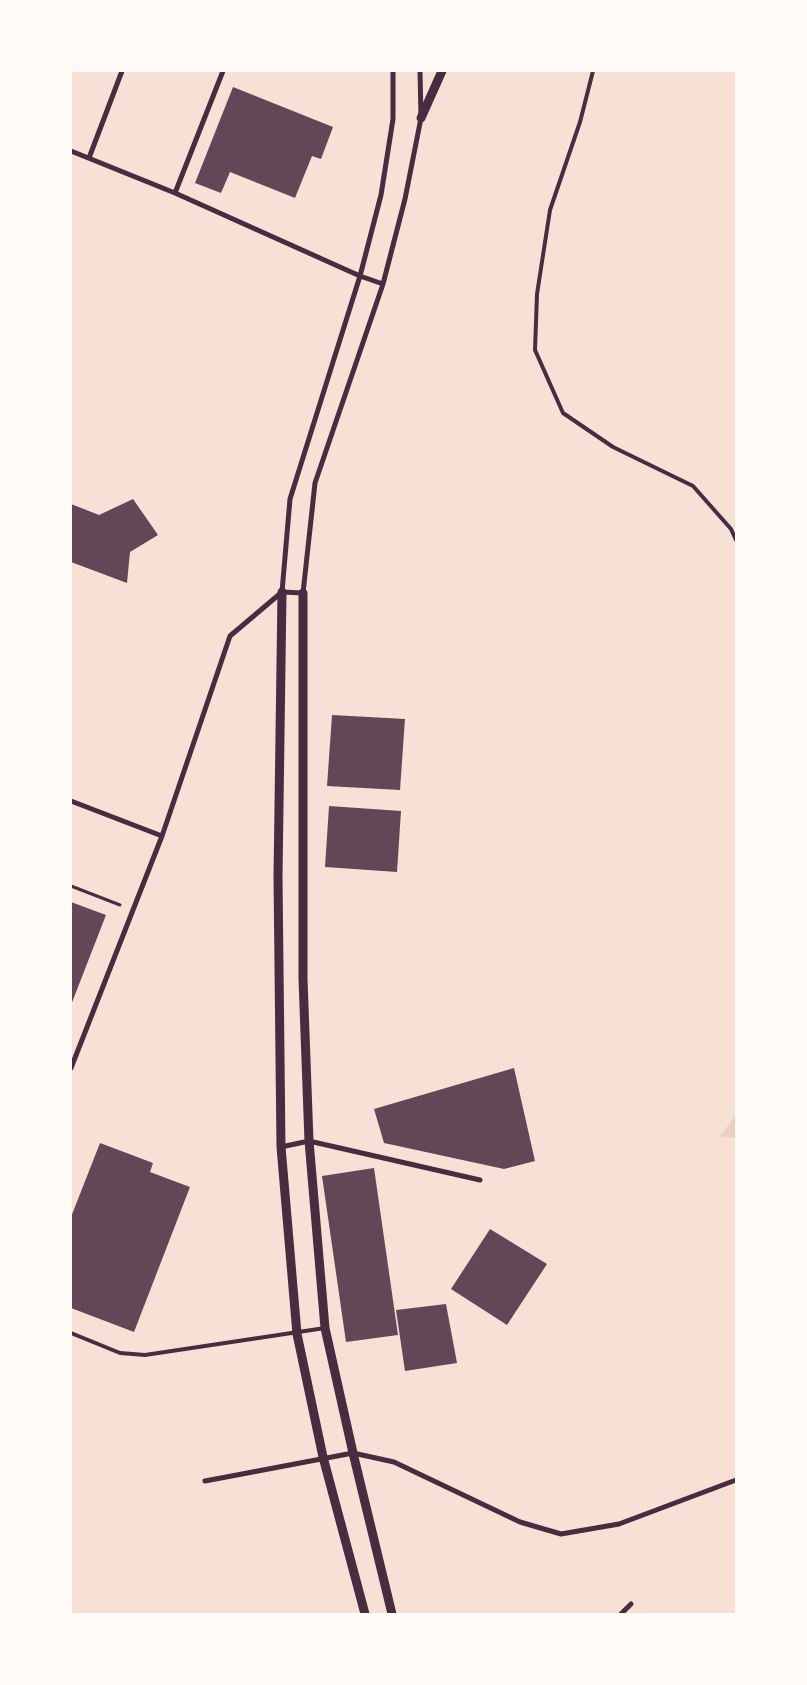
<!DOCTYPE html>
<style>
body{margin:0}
#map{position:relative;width:807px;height:1685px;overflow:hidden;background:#f7e1d7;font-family:Commissioner,sans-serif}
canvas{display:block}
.frame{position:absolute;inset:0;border:72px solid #fffaf5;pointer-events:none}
</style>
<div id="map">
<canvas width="807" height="1685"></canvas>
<div class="frame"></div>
</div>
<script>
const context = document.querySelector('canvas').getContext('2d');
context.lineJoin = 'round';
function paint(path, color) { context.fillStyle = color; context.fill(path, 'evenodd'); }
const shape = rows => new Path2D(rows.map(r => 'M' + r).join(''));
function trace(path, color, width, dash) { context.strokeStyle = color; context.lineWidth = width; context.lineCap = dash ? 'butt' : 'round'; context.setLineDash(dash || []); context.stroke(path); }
const green = shape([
 [736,1115,736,1138,720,1136]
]);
const building = shape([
 [233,87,333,127,321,159,312,156,295,198,230,172,221,193,195,183],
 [133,499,158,535,130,552,127,583,71,562,71,504,99,515],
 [332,715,405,719,400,790,327,786],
 [329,806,401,811,397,872,325,867],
 [71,902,106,915,71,1005],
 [514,1068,535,1161,504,1169,384,1143,374,1109],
 [100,1143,153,1163,150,1172,190,1187,134,1332,71,1308,71,1217],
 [374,1168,398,1335,346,1342,322,1176],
 [490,1229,547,1264,507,1325,451,1289],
 [446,1304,457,1363,405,1371,396,1310]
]);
const path = shape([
 [71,886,120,905]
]);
const service = shape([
 [593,71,580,122,550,210,537,294,535,350,563,413,613,447,693,486,731,529,736,540],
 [71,1333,120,1353,145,1355,325,1328]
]);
const minor = shape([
 [71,151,175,193,360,276,383,284],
 [89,158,122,71],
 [175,193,223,71],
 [282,592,290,499,360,276,381,195,393,119,393,71],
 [71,801,162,836],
 [71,1068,162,836,230,636,282,592,303,593,315,483,383,284,405,199,421,118,420,71],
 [281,1147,309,1141,480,1180],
 [205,1481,353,1453,394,1462,520,1522,561,1534,619,1524,736,1480],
 [621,1614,631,1604]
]);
const tertiary = shape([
 [421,118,442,71],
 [282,592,278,877,281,1147,297,1334,323,1457,365,1614],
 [303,593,303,979,309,1141,325,1328,353,1453,392,1614]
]);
paint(green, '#ebcfc5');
paint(building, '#644757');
trace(path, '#4a2c40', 3);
trace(service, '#4a2c40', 4);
trace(minor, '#4a2c40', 5);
trace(tertiary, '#4a2c40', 9);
</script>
